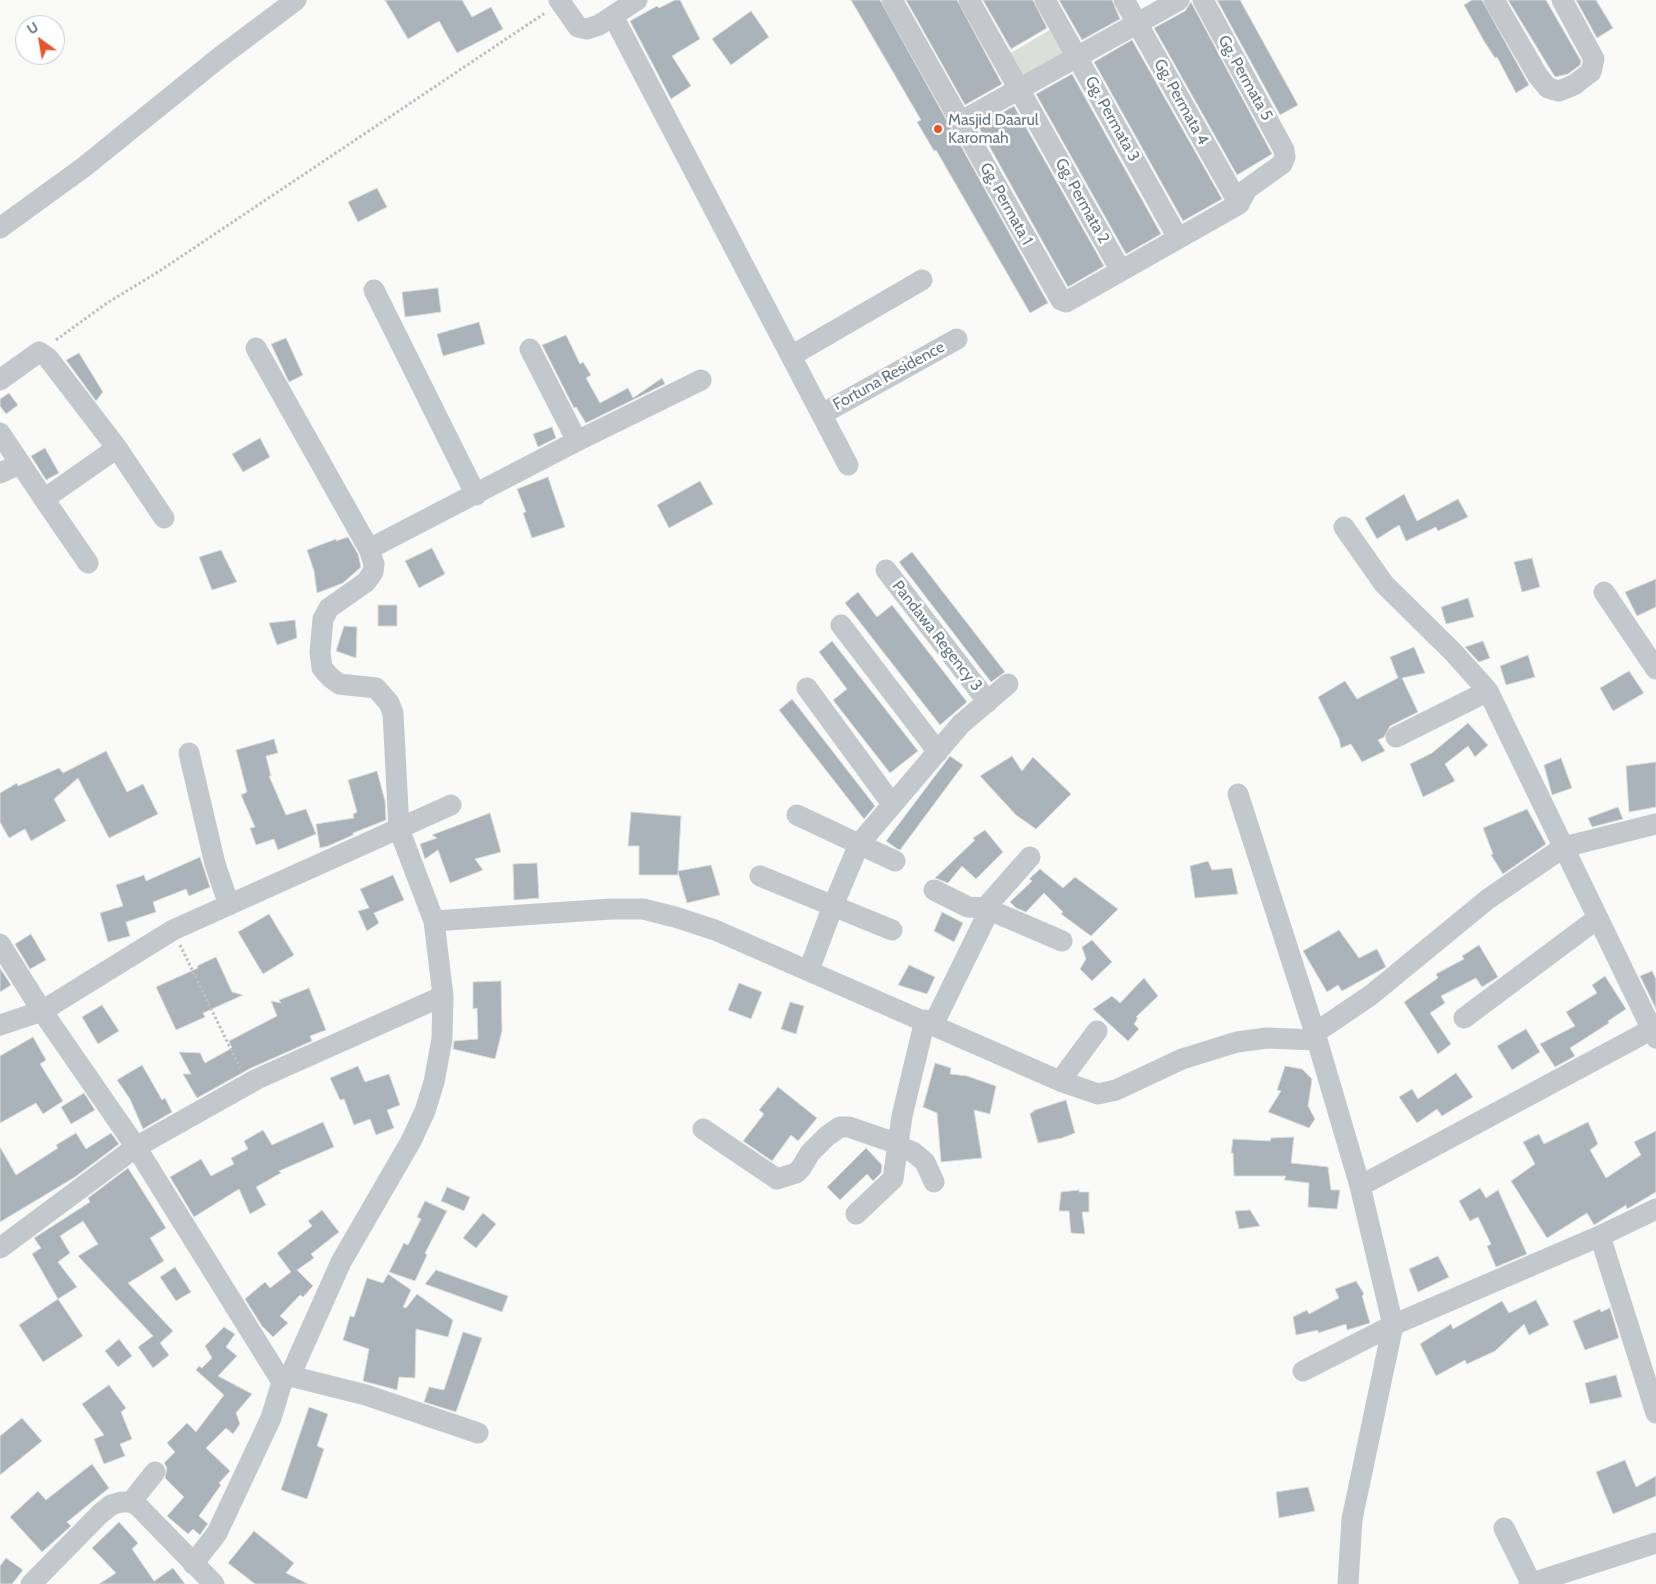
<!DOCTYPE html>
<style>
body{margin:0}
#map{position:relative;width:1656px;height:1584px;overflow:hidden;background:#fafaf8;font-family:Cabin,sans-serif}
canvas{display:block}
.north{position:absolute;left:15px;top:15px;width:50px;height:50px;box-sizing:border-box;background:#fff;border:1px solid #c1c8cd;border-radius:50%;rotate:328deg;font-size:14px;font-weight:700;line-height:20px;text-align:center;color:#657683}
.north::after{content:'';display:block;margin:auto;width:18px;height:22px;background:#e4572e;clip-path:polygon(50% 0,100% 100%,50% 72%,0 100%)}
</style>
<div id="map">
<canvas width="1656" height="1584"></canvas>
<div class="north">U</div>
</div>
<script>
const context = document.querySelector('canvas').getContext('2d');
context.lineJoin = 'round';
function paint(path, color) { context.fillStyle = color; context.fill(path, 'evenodd'); }
const shape = rows => new Path2D(rows.map(r => 'M' + r).join(''));
function trace(path, color, width, dash) { context.strokeStyle = color; context.lineWidth = width; context.lineCap = dash ? 'butt' : 'round'; context.setLineDash(dash || []); context.stroke(path); }
function write(font, color, halo, rows, align = 'center') {
  context.font = font + ' Cabin,sans-serif'; context.lineWidth = 5; context.setLineDash([]); context.textBaseline = 'middle'; context.strokeStyle = halo; context.fillStyle = color; for (const [text, x, y, turn = 0] of rows) {
    context.save(); context.translate(x, y); context.rotate((+turn || 0) * Math.PI / 180); context.textAlign = isNaN(turn) ? turn : align; if (halo) context.strokeText(text, 0, 0); context.fillText(text, 0, 0); context.restore();
  }
}
const green = shape([
 [1055,27,1070,52,1023,79,1009,54]
]);
const building = shape([
 [385,0,462,0,472,17,491,7,503,29,457,53,439,21,408,39,385,0],
 [675,0,680,0,700,39,672,56,691,86,671,99,630,21,657,6,659,8,675,0],
 [851,0,880,0,1048,303,1030,313,936,150,934,151,917,122,921,120,851,0],
 [906,0,957,0,1002,84,965,105,906,0],
 [983,0,1033,0,1047,28,1011,49,983,0],
 [1059,0,1112,0,1120,19,1082,40,1059,0],
 [1217,0,1240,0,1298,105,1280,115,1217,0],
 [1472,0,1482,0,1529,85,1516,93,1497,57,1495,58,1484,41,1464,5,1472,0],
 [1508,0,1546,0,1581,61,1580,65,1568,74,1555,77,1508,0],
 [1576,0,1596,0,1613,28,1597,38,1576,0],
 [1191,2,1272,154,1237,175,1154,28,1185,11,1191,2],
 [751,11,769,37,731,65,712,39,751,11],
 [1132,40,1222,199,1183,221,1094,62,1132,40],
 [1072,74,1161,234,1126,254,1036,94,1072,74],
 [1014,106,1104,266,1068,287,978,126,1014,106],
 [377,188,387,207,358,222,348,202,377,188],
 [438,288,441,312,405,317,402,292,438,288],
 [479,322,485,344,443,356,437,334,479,322],
 [566,335,580,364,583,362,591,375,586,378,600,403,628,388,633,398,662,378,665,384,586,423,576,407,574,408,542,345,566,335],
 [286,338,303,375,289,382,271,344,286,338],
 [79,353,103,392,96,401,66,360,79,353],
 [9,393,18,405,6,414,0,406,0,399,9,393],
 [552,427,556,438,538,447,533,434,552,427],
 [260,438,270,457,243,472,232,454,260,438],
 [45,448,59,473,46,480,31,456,45,448],
 [548,477,565,527,532,538,523,513,526,512,517,489,548,477],
 [700,481,713,504,669,528,657,505,700,481],
 [1404,494,1417,521,1458,499,1468,517,1438,531,1436,527,1406,541,1399,525,1377,539,1365,518,1404,494],
 [348,537,358,554,361,567,343,583,317,593,314,571,307,550,336,539,336,541,348,537],
 [432,548,445,574,419,588,405,561,432,548],
 [221,550,237,582,212,590,199,557,221,550],
 [912,552,1005,672,991,682,899,562,912,552],
 [1532,558,1540,587,1522,592,1514,562,1532,558],
 [1656,579,1656,607,1637,616,1625,592,1656,579],
 [858,592,877,617,892,605,967,702,940,725,845,603,858,592],
 [1468,598,1474,617,1446,624,1441,607,1468,598],
 [378,605,397,605,397,626,378,626,378,605],
 [295,620,297,638,277,645,269,623,295,620],
 [344,626,357,627,356,658,336,651,344,626],
 [832,641,918,751,890,773,833,700,847,689,819,652,832,641],
 [1483,641,1490,658,1479,662,1465,647,1483,641],
 [1414,647,1425,673,1402,678,1418,712,1390,726,1384,737,1378,740,1385,751,1362,762,1351,744,1341,748,1339,739,1318,697,1345,681,1357,699,1398,678,1390,657,1414,647],
 [1528,655,1535,677,1506,685,1500,666,1528,655],
 [1629,671,1644,693,1613,711,1600,688,1629,671],
 [792,699,875,806,864,819,779,710,792,699],
 [1468,723,1488,745,1475,757,1468,746,1445,764,1455,781,1423,797,1410,764,1432,753,1468,723],
 [274,739,278,753,266,756,271,776,269,776,286,815,306,809,316,834,278,850,274,839,256,845,250,828,255,827,241,795,247,792,236,750,274,739],
 [106,751,127,792,143,784,158,814,109,838,78,778,54,799,66,821,31,841,25,829,9,838,0,822,0,793,17,783,18,786,59,768,63,773,106,751],
 [950,756,963,765,900,850,896,848,886,841,950,756],
 [1012,756,1022,771,1033,757,1071,794,1036,829,1016,815,980,776,1012,756],
 [1561,758,1572,788,1552,795,1544,765,1561,758],
 [1656,762,1656,807,1629,812,1626,766,1656,762],
 [377,771,385,801,386,820,353,833,353,835,328,846,320,848,316,824,354,818,353,814,357,812,348,780,377,771],
 [1618,807,1623,819,1592,827,1588,818,1618,807],
 [1527,809,1546,844,1503,874,1491,855,1493,854,1483,828,1527,809],
 [631,812,681,816,678,871,711,865,720,895,687,903,678,872,678,875,639,875,639,846,628,846,631,812],
 [490,813,501,852,475,859,483,870,450,883,438,850,425,859,420,844,437,838,432,835,490,813],
 [985,830,1003,852,976,879,962,866,948,883,935,878,975,840,973,838,985,830],
 [200,857,210,887,189,896,186,889,153,902,156,912,126,922,130,936,108,942,100,913,123,906,116,885,144,875,146,881,200,857],
 [1208,861,1212,870,1232,868,1238,894,1195,898,1190,866,1208,861],
 [537,863,539,898,514,900,513,864,537,863],
 [1040,869,1063,888,1075,877,1118,909,1091,936,1061,914,1063,912,1044,893,1026,912,1016,908,1010,902,1032,881,1029,879,1040,869],
 [393,875,404,900,374,913,379,923,367,931,358,911,369,908,360,889,393,875],
 [942,912,963,923,954,942,934,931,942,912],
 [269,914,294,955,263,974,238,932,269,914],
 [1339,930,1359,958,1377,949,1386,967,1342,991,1338,985,1327,992,1303,951,1339,930],
 [31,934,46,960,30,969,15,944,31,934],
 [1092,940,1112,962,1092,981,1080,969,1086,959,1082,947,1092,940],
 [1479,945,1498,977,1482,987,1476,978,1441,996,1445,1003,1430,1013,1451,1044,1438,1054,1404,1002,1438,978,1436,974,1464,959,1462,956,1479,945],
 [216,957,232,992,243,995,203,1013,205,1017,176,1030,156,987,198,968,197,966,216,957],
 [909,965,935,977,927,994,898,985,909,965],
 [0,968,11,985,0,992,0,968],
 [1652,971,1656,979,1656,1009,1640,976,1652,971],
 [1605,976,1626,1009,1608,1021,1609,1023,1570,1048,1575,1056,1555,1067,1540,1044,1575,1026,1566,1012,1597,993,1592,985,1605,976],
 [1144,978,1158,996,1136,1017,1138,1018,1134,1024,1139,1029,1128,1041,1093,1009,1112,996,1120,1003,1144,978],
 [501,981,502,1031,495,1059,453,1049,454,1041,478,1039,477,1008,473,1009,473,982,501,981],
 [739,983,762,992,751,1019,728,1010,739,983],
 [309,988,326,1030,310,1036,312,1041,251,1068,197,1098,183,1074,191,1074,179,1052,200,1053,205,1063,232,1048,229,1041,277,1016,271,1001,281,1003,279,1000,309,988],
 [790,1002,804,1006,796,1034,781,1029,790,1002],
 [102,1005,119,1031,98,1044,82,1017,102,1005],
 [1526,1029,1540,1052,1512,1070,1497,1046,1526,1029],
 [33,1037,46,1060,40,1064,63,1101,43,1114,36,1103,0,1123,0,1056,33,1037],
 [935,1063,951,1068,950,1074,967,1076,996,1086,990,1114,974,1110,982,1158,941,1162,937,1113,923,1107,935,1063],
 [142,1065,162,1100,165,1098,172,1112,143,1129,130,1099,117,1080,142,1065],
 [358,1066,365,1082,389,1074,400,1105,387,1110,394,1128,376,1135,370,1119,354,1125,344,1099,340,1100,330,1078,358,1066],
 [1285,1066,1302,1069,1312,1079,1308,1106,1315,1119,1309,1128,1268,1112,1281,1091,1277,1090,1285,1066],
 [1456,1073,1473,1097,1442,1116,1437,1109,1417,1123,1399,1097,1412,1089,1418,1099,1456,1073],
 [778,1087,817,1118,798,1141,791,1135,772,1161,743,1141,764,1114,759,1110,778,1087],
 [84,1093,95,1110,71,1124,61,1107,84,1093],
 [1066,1100,1075,1133,1062,1138,1038,1143,1030,1114,1035,1110,1066,1100],
 [323,1122,334,1147,279,1171,281,1173,256,1187,266,1205,250,1214,239,1189,194,1217,170,1177,201,1159,211,1176,234,1164,231,1158,248,1149,244,1141,263,1130,272,1145,323,1122],
 [1588,1122,1598,1144,1590,1150,1606,1178,1641,1155,1634,1142,1656,1131,1656,1192,1627,1209,1626,1205,1594,1225,1587,1213,1547,1238,1511,1181,1535,1164,1523,1142,1539,1134,1544,1144,1588,1122],
 [76,1133,86,1149,111,1133,119,1144,75,1177,0,1222,0,1147,16,1175,58,1148,56,1145,76,1133],
 [1294,1137,1291,1163,1328,1167,1331,1190,1340,1190,1337,1209,1308,1207,1309,1183,1284,1180,1286,1176,1234,1176,1233,1153,1231,1153,1233,1139,1270,1141,1271,1138,1294,1137],
 [866,1148,882,1165,881,1173,873,1181,867,1174,840,1200,827,1187,866,1148],
 [128,1168,166,1228,150,1238,164,1261,128,1283,173,1331,160,1343,169,1355,153,1368,138,1347,153,1336,78,1256,98,1244,83,1221,60,1236,70,1253,58,1262,77,1287,58,1299,32,1254,41,1248,34,1238,90,1202,88,1198,128,1168],
 [447,1187,470,1197,464,1211,441,1201,447,1187],
 [1480,1188,1486,1198,1498,1190,1527,1254,1496,1267,1487,1246,1491,1244,1478,1217,1470,1221,1459,1201,1480,1188],
 [1079,1190,1079,1192,1089,1192,1089,1212,1082,1212,1085,1234,1071,1233,1069,1211,1059,1211,1061,1192,1079,1190],
 [425,1201,447,1211,425,1253,427,1255,415,1281,389,1272,404,1243,408,1245,421,1219,417,1217,425,1201],
 [322,1210,339,1232,311,1254,314,1258,297,1270,313,1286,303,1297,300,1295,280,1316,288,1323,273,1337,262,1326,245,1299,265,1282,270,1288,291,1272,277,1253,312,1226,308,1221,322,1210],
 [1250,1210,1260,1226,1239,1229,1235,1211,1250,1210],
 [483,1213,496,1224,476,1248,463,1238,483,1213],
 [1438,1256,1449,1277,1418,1292,1409,1269,1438,1256],
 [175,1267,191,1292,176,1301,160,1277,175,1267],
 [436,1270,508,1296,502,1312,425,1284,436,1270],
 [388,1274,411,1290,403,1307,406,1308,417,1294,453,1320,448,1337,416,1329,415,1378,399,1377,397,1390,363,1381,369,1349,343,1340,350,1316,354,1317,367,1278,383,1283,388,1274],
 [1356,1281,1364,1294,1362,1296,1370,1323,1347,1330,1346,1324,1318,1333,1318,1330,1296,1335,1293,1317,1307,1310,1309,1314,1339,1298,1335,1289,1356,1281],
 [58,1299,83,1336,43,1362,19,1325,58,1299],
 [1536,1300,1549,1325,1529,1335,1524,1324,1495,1351,1467,1364,1465,1360,1436,1376,1420,1344,1451,1324,1453,1329,1502,1301,1509,1313,1536,1300],
 [1610,1308,1619,1338,1585,1350,1573,1321,1600,1309,1601,1312,1610,1308],
 [224,1327,235,1334,226,1347,237,1356,218,1376,252,1394,236,1413,240,1424,233,1434,226,1428,206,1448,230,1471,219,1483,221,1485,199,1516,208,1524,206,1526,200,1535,193,1529,188,1534,167,1516,184,1497,165,1478,167,1468,164,1463,175,1452,167,1443,187,1423,196,1432,224,1395,196,1370,199,1366,202,1368,212,1358,205,1346,224,1327],
 [463,1332,482,1338,456,1412,424,1402,429,1387,444,1390,463,1332],
 [119,1339,132,1356,118,1367,105,1351,119,1339],
 [1616,1375,1622,1397,1590,1404,1585,1383,1616,1375],
 [109,1385,126,1408,121,1412,132,1439,120,1444,125,1456,104,1464,94,1439,104,1435,82,1404,109,1385],
 [309,1407,328,1414,317,1446,324,1449,307,1499,281,1490,309,1407],
 [22,1418,42,1441,0,1475,0,1436,22,1418],
 [1625,1460,1636,1487,1656,1476,1656,1496,1613,1514,1596,1472,1625,1460],
 [92,1464,109,1488,67,1522,71,1526,42,1552,10,1517,38,1491,46,1500,92,1464],
 [1308,1487,1315,1511,1279,1518,1276,1492,1308,1487],
 [119,1522,138,1543,132,1549,154,1581,173,1568,185,1584,99,1584,116,1573,92,1548,119,1522],
 [254,1531,294,1563,286,1573,308,1584,255,1584,228,1563,254,1531],
 [6,1558,23,1570,12,1584,0,1584,0,1566,6,1558]
]);
const path = shape([
 [56,340,107,303,158,272,545,13],
 [180,945,240,1068]
]);
const minor = shape([
 [559,0,578,27,587,29,599,25,637,0],
 [892,0,1061,300,1066,302,1239,204,1247,189,1282,164,1285,157,1284,150,1203,0],
 [969,0,1121,271],
 [1045,0,1178,238],
 [1124,0,1239,204],
 [1494,0,1538,76,1548,88,1559,91,1574,85,1591,72,1594,59,1562,0],
 [613,16,848,465],
 [960,122,1179,0],
 [0,228,84,167,220,57,296,0],
 [374,290,476,495],
 [530,349,577,441],
 [791,356,922,280],
 [0,380,39,352,48,358,117,448,164,518],
 [822,414,957,339],
 [0,433,44,499,117,448],
 [0,473,20,464],
 [44,499,88,563],
 [1344,527,1384,584,1454,653,1488,691,1656,1038],
 [369,549,577,441,701,380],
 [886,570,988,702],
 [1604,592,1656,669],
 [841,625,938,752],
 [807,688,892,804],
 [1396,737,1488,691],
 [189,753,215,864,229,905],
 [1238,794,1315,1033,1360,1186,1393,1325,1352,1519,1348,1584],
 [797,815,895,861],
 [760,876,892,930],
 [934,890,968,907,985,908,1030,857],
 [434,921,611,909,643,909,675,917,715,930,1060,1081,1098,1094,1116,1090,1182,1059,1237,1042,1267,1038,1316,1040],
 [0,944,42,1011,136,1147,282,1382],
 [809,970,833,906,859,844,961,724,1008,684],
 [1464,1018,1598,918],
 [0,1025,42,1011,173,930,451,805],
 [933,1025,982,925,986,917,985,908,1062,941],
 [1315,1033,1371,995,1488,899,1564,847,1656,824],
 [1060,1081,1097,1031],
 [703,1129,777,1179,796,1173,801,1168,810,1153,827,1136,840,1127,849,1127,898,1144,902,1116,925,1020],
 [898,1146,913,1152,925,1162,934,1182],
 [1360,1186,1656,1027],
 [856,1214,893,1179,898,1144],
 [1600,1236,1656,1413],
 [0,1248,136,1147,257,1079,443,996],
 [1303,1371,1393,1325,1600,1236,1656,1209],
 [290,1376,366,1395,478,1433],
 [131,1502,155,1472],
 [1504,1528,1531,1583],
 [193,1564,217,1533,271,1418,282,1382,290,1376,341,1262,411,1141,425,1111,434,1082,442,1039,443,996,434,921,399,829,393,713,389,703,376,688,339,684,330,677,322,668,320,652,323,619,329,608,366,582,373,572,374,564,369,549,256,348],
 [31,1584,100,1514,111,1505,121,1502,131,1502,137,1505,214,1584],
 [1529,1584,1656,1543]
]);
const markers = [
 [938,129,5,"#e4572e"]
];
const streetNames = [
 ["Gg. Permata 5",1245,78,61],
 ["Gg. Permata 4",1181,102,61],
 ["Gg. Permata 3",1112,119,61],
 ["Gg. Permata 2",1082,201,61],
 ["Gg. Permata 1",1006,204,61],
 ["Fortuna Residence",889,376,-29],
 ["Pandawa Regency 3",937,636,52]
];
const poiNames = [
 ["Masjid Daarul",948,120],
 ["Karomah",948,138]
];
paint(green, '#dadfd7');
paint(building, '#aab3b9');
trace(building, '#dcdcda', 1);
trace(path, '#bbbfc2', 3, [2.5, 2.5]);
trace(minor, '#c3c8cc', 21);
for (const [x, y, r, color] of markers) { const dot = new Path2D(); dot.arc(x, y, r, 0, 2 * Math.PI); context.fillStyle = color; context.fill(dot); trace(dot, '#fff', 2); }
write('16px', '#657683', '#fff', streetNames);
write('16px', '#657683', '#fff', poiNames, 'left');
</script>
